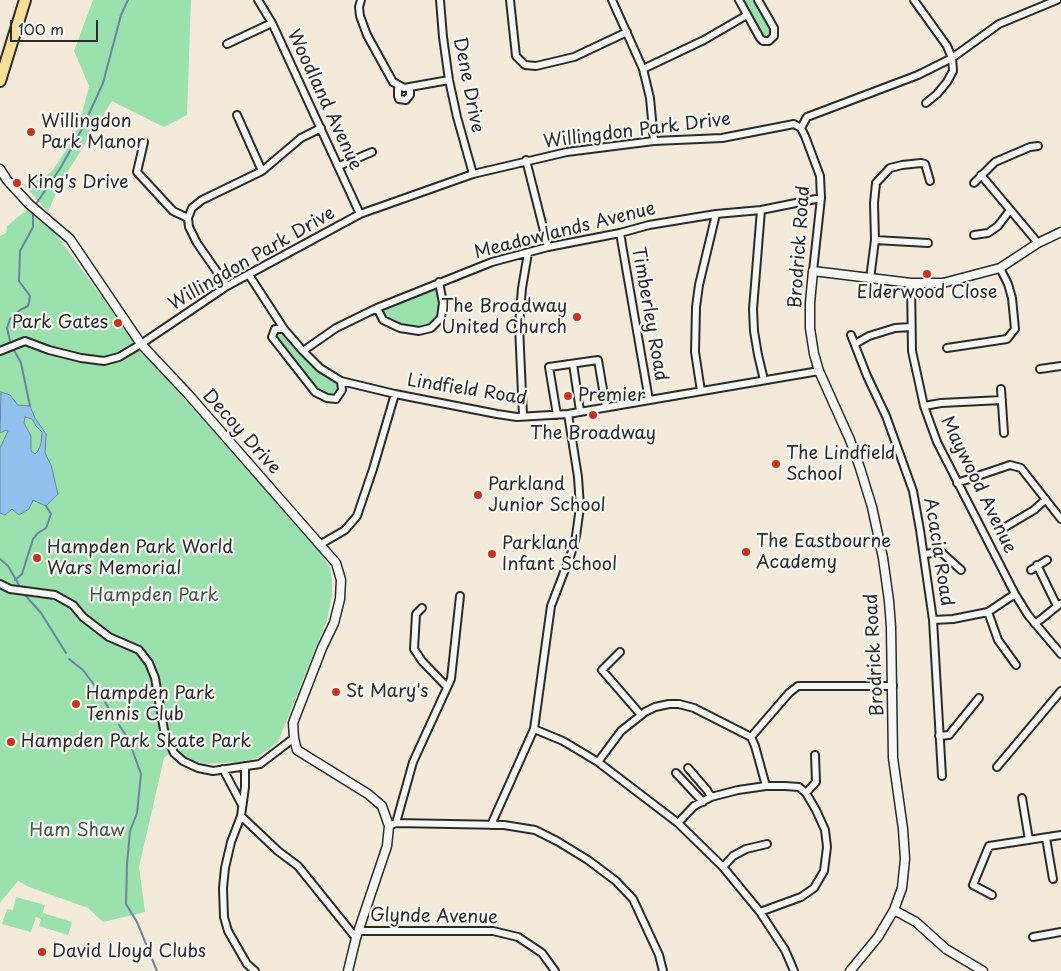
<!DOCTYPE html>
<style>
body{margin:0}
#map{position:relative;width:1061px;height:971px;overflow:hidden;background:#f4ead9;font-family:"Playpen Sans",sans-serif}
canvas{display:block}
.scale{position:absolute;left:10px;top:20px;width:88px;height:22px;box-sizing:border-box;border:2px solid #2b2b2b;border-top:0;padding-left:6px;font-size:15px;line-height:18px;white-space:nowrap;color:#2b2b2b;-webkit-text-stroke:4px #f6f6f2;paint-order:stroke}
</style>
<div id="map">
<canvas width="1061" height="971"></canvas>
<div class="scale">100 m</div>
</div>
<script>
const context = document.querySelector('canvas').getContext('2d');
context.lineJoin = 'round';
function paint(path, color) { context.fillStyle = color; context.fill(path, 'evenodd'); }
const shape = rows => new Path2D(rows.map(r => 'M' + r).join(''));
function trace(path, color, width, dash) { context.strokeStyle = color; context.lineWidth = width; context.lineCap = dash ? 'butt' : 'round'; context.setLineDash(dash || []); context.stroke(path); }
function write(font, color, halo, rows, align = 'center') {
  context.font = font + ' "Playpen Sans",sans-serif'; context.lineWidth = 4.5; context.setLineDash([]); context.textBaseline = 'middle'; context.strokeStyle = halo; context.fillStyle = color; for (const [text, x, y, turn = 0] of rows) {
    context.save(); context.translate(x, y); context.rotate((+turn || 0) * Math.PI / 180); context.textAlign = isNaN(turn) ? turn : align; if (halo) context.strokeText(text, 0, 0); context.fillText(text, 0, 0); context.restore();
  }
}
const green = shape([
 [93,0,191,0,187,115,164,127,112,101,60,184,48,212,24,185,43,178,52,171,70,144,80,121,89,86,74,51],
 [739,0,758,0,774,28,774,36,763,41],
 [28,209,36,218,56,234,138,347,316,546,330,568,332,580,332,596,327,620,278,742,255,759,237,762,204,764,186,758,176,748,164,758,139,867,145,912,103,922,88,908,29,887,18,881,0,903,0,236,6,233,7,226],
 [439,282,441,318,431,328,419,331,383,320,377,308],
 [275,329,284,329,303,351,341,381,336,399,315,392,272,337],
 [16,897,45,905,41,918,43,913,72,922,68,935,39,926,41,919,36,917,31,932,2,924,7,909,13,910]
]);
const water = shape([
 [1,392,10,395,18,405,30,406,35,418,46,434,45,453,51,465,58,494,46,506,33,500,29,509,19,515,12,509,5,515,0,513,0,448,8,431,6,430,0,433,1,392],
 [25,417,32,419,36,426,42,432,41,443,38,451,35,454,31,451,31,436,24,423,25,417]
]);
const stream = shape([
 [36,204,61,167,82,129,103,83,121,15,128,0],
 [10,341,7,328,10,319,20,310,28,306,29,302,30,296,19,281,20,251,33,227,33,213],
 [14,350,21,363,30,406],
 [0,559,8,566,19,585],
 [15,580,22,574,33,539,38,533,46,528,51,514,46,506],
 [25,595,41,613,66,653],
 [69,659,83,670,95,686,116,720],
 [119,725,128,738,141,774,137,813,130,831,127,864,126,904,137,922,146,944],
 [150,954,157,971]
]);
const minor = shape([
 [258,0,272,23,360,214],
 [361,0,359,7,360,16,367,35,393,82,404,88,449,80],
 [440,0,443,37,449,80,457,117,473,174],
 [510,0,516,56,525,65,536,66,574,57,627,32],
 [612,0,643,69,650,98,654,141],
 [739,0,760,38,763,41,769,41,774,36,774,28,758,0],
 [914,0,947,46,952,58,953,71,947,82,937,94,926,103],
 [227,44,272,23],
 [643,69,704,40,747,15],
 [401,87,398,89,398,96,399,99,406,100,410,95,410,88],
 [237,115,262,171],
 [801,128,807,117,918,75,952,58,999,24,1057,0],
 [144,142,137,172,173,211,188,218],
 [526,160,548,247],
 [339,166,372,152],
 [981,175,1038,243],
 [974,183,995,162,1030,147,1038,146],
 [761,210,753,309,754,331,758,355,764,380],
 [620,233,649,400],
 [974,235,988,233,998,226,1010,210],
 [875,240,928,243],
 [249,275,284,329,303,351,320,368,341,381,395,394,497,414,517,417,568,414,819,371],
 [870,279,875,240,874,203,876,183,890,168,902,165,921,163,925,164,930,181],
 [911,283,912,351,924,406,937,442,1015,594,1028,615,1061,654],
 [227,286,197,243,189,227,188,218,192,208,202,200,262,171,301,138,321,128],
 [377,308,383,320,400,328,419,331,431,328,441,318,443,303,439,282],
 [284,329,275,329,272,337,315,392,327,398,336,399,342,390,341,381],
 [851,335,867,376,886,416,913,491,920,530,933,620,942,776],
 [855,344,869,336,895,328,911,327],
 [947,348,1007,339,1015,329,1012,298,1008,284,1000,268],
 [0,351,25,341,49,350,81,358,104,361,119,357,141,344,227,286,360,214,473,174,567,152,654,141,722,138,794,124,801,128,805,136,820,176,821,198,813,271],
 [303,351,336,328,377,308,492,262,548,247,620,233,649,225,716,214,761,210,821,198],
 [573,364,580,411],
 [1040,369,1061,366],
 [1001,389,1004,433],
 [701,391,695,352,696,307,699,285,716,214],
 [924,406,941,403,1002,400],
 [557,415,549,367,598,360,606,407],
 [523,416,519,326,522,288,528,253],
 [957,483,1010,465,1021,468,1061,519],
 [1002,529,1034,510,1045,500],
 [321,544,345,530,357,516,373,469,395,394],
 [924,554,941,552,961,570],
 [1037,565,1057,606],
 [1031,570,1047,560],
 [0,584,10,589,55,595,73,605,83,617,109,637,139,650,149,663,155,678,164,730,174,753,183,761,198,768,213,771,260,764,294,738],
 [422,608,416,614,414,649,422,661,447,687],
 [988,612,998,640,1016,665],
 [933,620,953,619,988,612,1015,594],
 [1035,624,1060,604],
 [620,652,602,670,641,715],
 [534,729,563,741,598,762,678,823,723,867,760,912,785,950,794,971],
 [939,736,949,735,979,698],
 [751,737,789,693,798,686,893,686],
 [598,762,621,731,645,712,655,707,669,704,679,704,694,708,751,737,755,746,766,786],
 [245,766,245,787,241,816,231,842,225,868,223,888,224,917,228,931,247,964,255,971],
 [997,767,1061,691],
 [688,768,707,790,711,797],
 [223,769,242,805],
 [676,773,703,802],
 [806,793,816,782,815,755],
 [1022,798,1029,840],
 [241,816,278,851,298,866,356,938],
 [396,823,413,762,451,679,460,596],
 [678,823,694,806,711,797,738,790,766,786,785,786,799,787,806,793,816,810,825,830,827,847,824,871,814,888,801,897,760,912],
 [491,825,534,729,551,606,571,554,576,536,580,507,578,477,568,414],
 [389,826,396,823,504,825,535,830,557,841,588,860,616,881,633,899,659,955,663,971],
 [1046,838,1053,879],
 [723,867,733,856,746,849,767,844],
 [992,895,973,885,989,846,1061,835],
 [359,931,493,931,518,937,542,953,555,971],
 [1033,937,1061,932]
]);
const tertiary = shape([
 [0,169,7,180,29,204,70,239,141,344,188,394,336,563,341,580,340,599,334,623,322,648,293,723,294,738,297,750,368,794,382,806,389,826,387,846,356,938,348,971],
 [894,910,916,922,946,949,983,971],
 [850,971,878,937,894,910,902,888,905,859,903,829,893,758,891,627,889,601,883,558,872,507,860,468,850,440,819,371,814,354,810,328,810,303,813,271,911,283,943,283,1000,268,1038,243,1061,232]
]);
const primary = shape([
 [0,81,25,0]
]);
const markers = [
 [31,132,5,"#c8321e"],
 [17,183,5,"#c8321e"],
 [927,274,5,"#c8321e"],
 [577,317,5,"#c8321e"],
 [118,323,5,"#c8321e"],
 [568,396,5,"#c8321e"],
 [593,415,5,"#c8321e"],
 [776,464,5,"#c8321e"],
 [478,495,5,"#c8321e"],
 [746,552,5,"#c8321e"],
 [492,554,5,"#c8321e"],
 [37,558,5,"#c8321e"],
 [336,692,5,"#c8321e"],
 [76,704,5,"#c8321e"],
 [11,742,5,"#c8321e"],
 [42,952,5,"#c8321e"]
];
const streetNames = [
 ["Dene Drive",468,85,79],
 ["Woodland Avenue",324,100,65],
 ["Willingdon Park Drive",637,131,-7],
 ["Meadowlands Avenue",565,231,-14],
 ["Brodrick Road",800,247,-86],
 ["Willingdon Park Drive",252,259,-30],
 ["Timberley Road",649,314,80],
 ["Lindfield Road",467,390,9],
 ["Decoy Drive",241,432,48],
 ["Maywood Avenue",978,485,64],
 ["Acacia Road",938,552,81],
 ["Brodrick Road",875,655,-93],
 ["Glynde Avenue",434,917,1]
];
const poiNames = [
 ["Willingdon",41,122],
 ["Park Manor",41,143],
 ["King's Drive",27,183],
 ["Elderwood Close",927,293,"center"],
 ["The Broadway",567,307,"right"],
 ["United Church",567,328,"right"],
 ["Park Gates",108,323,"right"],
 ["Premier",578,396],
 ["The Broadway",593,434,"center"],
 ["The Lindfield",786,454],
 ["School",786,475],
 ["Parkland",488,485],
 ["Junior School",488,506],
 ["The Eastbourne",756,542],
 ["Academy",756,563],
 ["Parkland",502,544],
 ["Infant School",502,565],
 ["Hampden Park World",47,548],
 ["Wars Memorial",47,569],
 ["St Mary's",346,692],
 ["Hampden Park",86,694],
 ["Tennis Club",86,715],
 ["Hampden Park Skate Park",21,742],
 ["David Lloyd Clubs",52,952]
];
const parkNames = [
 ["Hampden Park",154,596],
 ["Ham Shaw",77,831]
];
paint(green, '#9be1ae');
paint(water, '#92c1ed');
trace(water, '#69859f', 1);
trace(stream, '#69859f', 2);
trace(minor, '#2b2b2b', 10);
trace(tertiary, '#2b2b2b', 11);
trace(primary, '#2b2b2b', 14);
trace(minor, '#f6f6f2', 6);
trace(tertiary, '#f6f6f2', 8);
trace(primary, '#f9df96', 10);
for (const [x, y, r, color] of markers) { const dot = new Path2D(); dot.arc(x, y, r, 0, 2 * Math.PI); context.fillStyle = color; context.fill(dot); trace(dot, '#f6f6f2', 2); }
write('18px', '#2b2b2b', '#f6f6f2', streetNames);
write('18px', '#2b2b2b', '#f6f6f2', poiNames, 'left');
write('18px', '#47584c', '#f6f6f2', parkNames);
</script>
